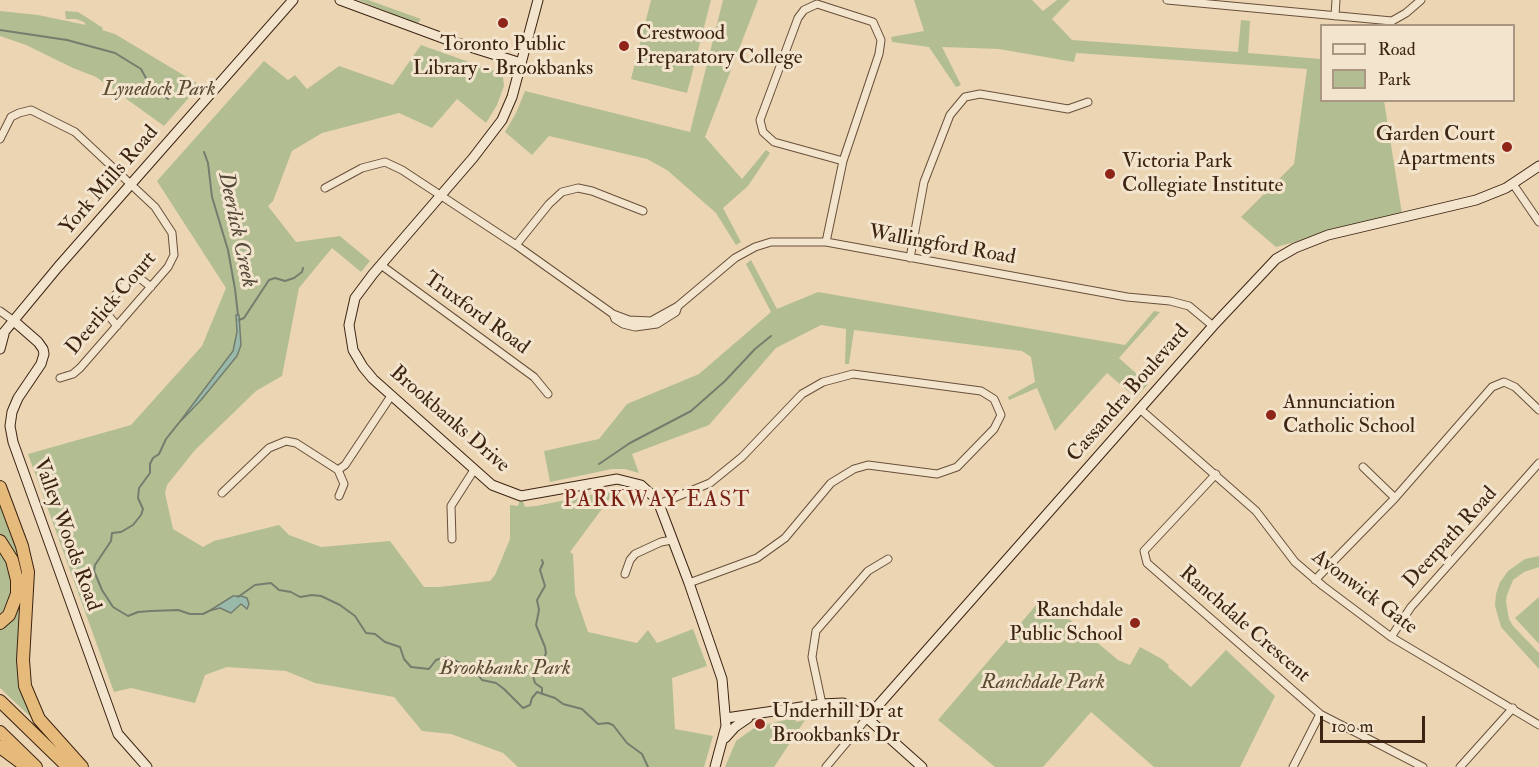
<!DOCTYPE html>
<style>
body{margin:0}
#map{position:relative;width:1539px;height:767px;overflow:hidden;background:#ecd5b3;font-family:"IM FELL Double Pica",serif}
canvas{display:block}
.legend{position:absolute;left:1320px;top:24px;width:195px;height:78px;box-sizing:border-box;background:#f3e4ce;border:2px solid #aa9783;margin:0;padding:8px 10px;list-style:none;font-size:18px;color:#3c2312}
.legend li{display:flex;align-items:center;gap:12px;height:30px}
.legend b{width:30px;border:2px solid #aa9783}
.scale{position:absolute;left:1320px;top:716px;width:105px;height:27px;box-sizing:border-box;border:3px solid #3c2312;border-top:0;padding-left:8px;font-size:18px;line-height:21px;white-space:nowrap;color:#3c2312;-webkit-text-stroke:4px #f3e4ce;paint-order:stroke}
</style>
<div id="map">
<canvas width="1539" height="767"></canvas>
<ul class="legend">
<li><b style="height:8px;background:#f3e4ce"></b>Road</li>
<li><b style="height:16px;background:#b2be91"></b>Park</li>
</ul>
<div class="scale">100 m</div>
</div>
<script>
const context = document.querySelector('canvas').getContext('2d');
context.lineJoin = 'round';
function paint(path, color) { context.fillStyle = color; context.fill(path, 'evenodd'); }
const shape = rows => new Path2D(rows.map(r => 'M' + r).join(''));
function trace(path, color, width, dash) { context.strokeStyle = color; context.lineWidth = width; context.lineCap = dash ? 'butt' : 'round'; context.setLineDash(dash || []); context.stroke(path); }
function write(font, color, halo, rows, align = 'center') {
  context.font = font + ' "IM FELL Double Pica",serif'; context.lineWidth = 6; context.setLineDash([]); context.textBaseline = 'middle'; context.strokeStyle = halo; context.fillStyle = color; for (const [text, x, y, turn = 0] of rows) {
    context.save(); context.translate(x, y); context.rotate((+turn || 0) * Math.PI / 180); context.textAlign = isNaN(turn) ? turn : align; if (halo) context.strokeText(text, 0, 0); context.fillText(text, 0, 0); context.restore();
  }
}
const green = shape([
 [358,0,368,0,421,19,418,23,415,23],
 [651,0,711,0,687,93,631,79],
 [723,0,758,0,705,137,742,179,766,150,770,153,748,186,723,208,741,242,736,245,716,213,667,170,647,159,549,136,532,155,505,132,516,113,525,91,690,132],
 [914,0,1032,0,1043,11,1057,0,1070,0,1052,19,1072,40,1238,52,1241,20,1250,21,1248,53,1321,59,1322,100,1384,101,1402,214,1276,247,1241,217,1294,164,1307,69,1076,53,1074,62,999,49,942,47,961,85,956,87,929,47,892,42,891,37,924,31],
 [0,11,38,15,86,25,84,22,76,19,66,19,65,11,78,12,103,28,102,30,115,34,200,85,164,126,96,77,73,68,26,45,0,36],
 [421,45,500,73,503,77,504,86,497,105,486,123,457,99,432,128,399,113,322,133,292,151,273,201,268,206,296,242,340,236,370,261,361,272,332,248,299,288,282,376,256,391,195,450,167,485,165,493,173,529,203,547,214,541,279,525,289,535,321,547,390,541,424,587,439,587,490,581,495,575,510,539,510,505,518,506,521,496,525,507,536,506,616,490,570,552,573,554,575,594,588,632,637,643,648,630,657,643,693,629,707,666,672,678,675,729,713,736,704,767,518,767,503,753,451,734,422,731,394,697,315,683,286,671,227,667,205,675,195,703,131,688,114,692,28,454,131,425,202,346,226,288,157,181,264,61,288,80,295,75,307,89,339,66,393,85],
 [751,260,777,309,818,292,1125,345,1154,311,1160,312,1119,358,1148,384,1136,398,1107,373,1055,431,1037,388,1009,400,1008,397,1035,382,1031,357,1022,351,854,330,849,364,845,364,846,329,821,325,776,348,709,425,632,454,639,473,625,469,612,469,550,482,544,451,599,439,627,404,699,374,771,312,746,264],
 [0,499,16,544,24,581,0,536],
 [0,552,11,572,11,595,5,609,0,613],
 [1539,556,1539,567,1524,572,1513,580,1507,595,1506,602,1509,619,1513,626,1539,653,1539,669,1501,627,1495,606,1496,594,1500,582,1508,571,1525,559],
 [22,594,18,663,38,724,0,688,0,629,11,619],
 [1043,597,1118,660,1130,665,1140,647,1162,659,1169,665,1168,667,1191,687,1226,650,1275,696,1240,767,1154,767,1091,712,1043,767,995,767,938,720],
 [1539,597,1539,644,1515,618],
 [798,717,795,722,805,720,774,767,725,767,736,741,747,733,756,727]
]);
const water = shape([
 [236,315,239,315,241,345,237,356,201,400,178,424,233,351,237,332,236,315],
 [233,596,241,596,247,598,249,604,247,609,241,604,231,613,220,608,209,611,233,596]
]);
const stream = shape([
 [0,30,67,40,115,53,141,69,147,80,168,99],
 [204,152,208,163,212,197,228,250,235,289,238,315],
 [239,320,244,318,269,280,275,278,285,281,294,278,302,272,303,268],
 [178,424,166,439,159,454,153,458,150,464,150,473,139,488,138,498,143,509,141,515,133,525,121,532,112,533,111,541,95,565,94,571,102,590,113,607,128,616,138,612,151,611,178,610,190,614,203,614,209,611],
 [599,464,630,443,691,411,725,381,755,349,771,336],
 [238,597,255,585,271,583,279,590,291,592,300,597,312,595,321,596,340,605,355,616,366,633,375,634,385,642,400,647,404,659,411,667,429,669,436,660,446,657,473,668,482,680,496,683,504,689,523,708,530,705,532,698,537,692,555,698,563,704,582,709,598,724,608,723,613,725,627,743,642,754,648,767],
 [542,694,542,688,535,683,532,673,540,667,546,653,545,647,536,625,539,610,537,600,545,586,540,570,543,563,542,560]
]);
const street = shape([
 [1167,0,1392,21,1406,13,1421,0],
 [1335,16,1336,0],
 [0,139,11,117,19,113,31,110,75,132,155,207,172,233,174,255,168,267,80,368,73,374,60,378],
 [1513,184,1539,222],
 [325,188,362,168,385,162,402,170,516,245,613,314,615,319,623,324,635,327,657,324,676,312,678,306],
 [826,242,843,161,879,54,881,40,873,22,817,4,804,10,798,18,760,120,763,132,774,142,843,161],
 [516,245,549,204,562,192,578,188,592,191,643,211],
 [910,258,924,182,950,115,965,97,980,94,1068,109,1088,102],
 [381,265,534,377,548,394],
 [0,311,14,321],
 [613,314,629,320,651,321,678,306,735,258,755,247,771,242,826,242,1127,297,1170,301,1189,306,1213,326],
 [117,326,105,311,108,303,129,280,135,278,142,280,151,287],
 [1140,409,1256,511,1295,562,1323,586,1391,637,1539,725],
 [1363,467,1395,498],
 [338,470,345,465,391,396],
 [1216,474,1144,551,1147,563,1320,714,1423,767],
 [222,493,269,448,286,441,296,443,338,470,344,484,339,496],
 [659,504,710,483,742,457,802,394,823,382,853,374,981,391,994,399,1001,415,994,429,957,467,937,474,868,465,854,469,831,483,785,538,757,558,689,583],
 [452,539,451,506,474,470],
 [625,574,630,560,635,554,661,542,672,540],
 [1315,580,1395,498,1492,387,1504,382,1515,387,1539,410],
 [1391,637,1411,607,1539,463],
 [822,704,812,657,816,631,868,571,888,559],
 [826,767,867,718],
 [1293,767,1320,714],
 [1460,767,1513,708]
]);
const secondary = shape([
 [340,0,448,40,521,63],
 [538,0,512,97,502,120,473,158,373,274,355,298,349,325,353,350,363,367,373,379,492,485,521,496,617,479,641,485,654,497,659,504,689,583,722,679,726,726,715,767],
 [14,321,38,342,43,349,44,354,41,364,18,398,12,412,10,426,13,442,118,734,147,767],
 [0,337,58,267,293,0],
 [0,349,4,334],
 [726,718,822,704,843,703,867,718,922,767],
 [867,718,1213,326,1276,259,1295,248,1328,235,1476,200,1506,188,1539,166],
 [725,738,735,727,748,718]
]);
const highway = shape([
 [0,487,22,546,28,572,23,660,25,686,39,719,82,767],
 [0,541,12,560,17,580,17,594,9,615,0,623],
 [0,701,68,767],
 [0,732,36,767],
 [0,747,27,767]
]);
const markers = [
 [503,23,6,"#8f2418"],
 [624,46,6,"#8f2418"],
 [1507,147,6,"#8f2418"],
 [1110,174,6,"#8f2418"],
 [1271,415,6,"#8f2418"],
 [1135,623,6,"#8f2418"],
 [760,724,6,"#8f2418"]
];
const poiNames = [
 ["Crestwood",636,34],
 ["Preparatory College",636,58],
 ["Toronto Public",503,45,"center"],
 ["Library - Brookbanks",503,69,"center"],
 ["Garden Court",1495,135,"right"],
 ["Apartments",1495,159,"right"],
 ["Victoria Park",1122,162],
 ["Collegiate Institute",1122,186],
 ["Annunciation",1283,403],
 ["Catholic School",1283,427],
 ["Ranchdale",1123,611,"right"],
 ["Public School",1123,635,"right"],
 ["Underhill Dr at",772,712],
 ["Brookbanks Dr",772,736]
];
const parkNames = [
 ["Lynedock Park",159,90],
 ["Brookbanks Park",505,669],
 ["Ranchdale Park",1043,683]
];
const streetNames = [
 ["York Mills Road",110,181,-49],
 ["Wallingford Road",942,246,10],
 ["Deerlick Court",112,304,-50],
 ["Truxford Road",476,314,36],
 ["Cassandra Boulevard",1129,394,-49],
 ["Brookbanks Drive",449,420,41],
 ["Valley Woods Road",66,535,70],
 ["Deerpath Road",1451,538,-48],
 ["Avonwick Gate",1364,593,37],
 ["Ranchdale Crescent",1244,625,41]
];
const waterNames = [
 ["Deerlick Creek",236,230,78]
];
const neighbourhoodNames = [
 ["PARKWAY EAST",657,501]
];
paint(green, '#b2be91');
paint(water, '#99b9ab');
trace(water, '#747d6e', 1.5);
trace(stream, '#747d6e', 2);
trace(street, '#68503a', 9);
trace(secondary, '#3c2312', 11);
trace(highway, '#3c2312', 14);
trace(street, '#f3e4ce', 7);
trace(secondary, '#f3e4ce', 9);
trace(highway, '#e6ba7a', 12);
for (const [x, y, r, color] of markers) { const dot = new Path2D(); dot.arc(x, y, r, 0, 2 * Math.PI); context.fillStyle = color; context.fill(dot); trace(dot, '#f3e4ce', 2); }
write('21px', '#3c2312', '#f3e4ce', poiNames, 'left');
write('italic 21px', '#5a4a32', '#f3e4ce', parkNames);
write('21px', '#3c2312', '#f3e4ce', streetNames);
write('italic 22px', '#534838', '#f3e4ce', waterNames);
context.letterSpacing = '1.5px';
write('22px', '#7a1f14', '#f3e4ce', neighbourhoodNames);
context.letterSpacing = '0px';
</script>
